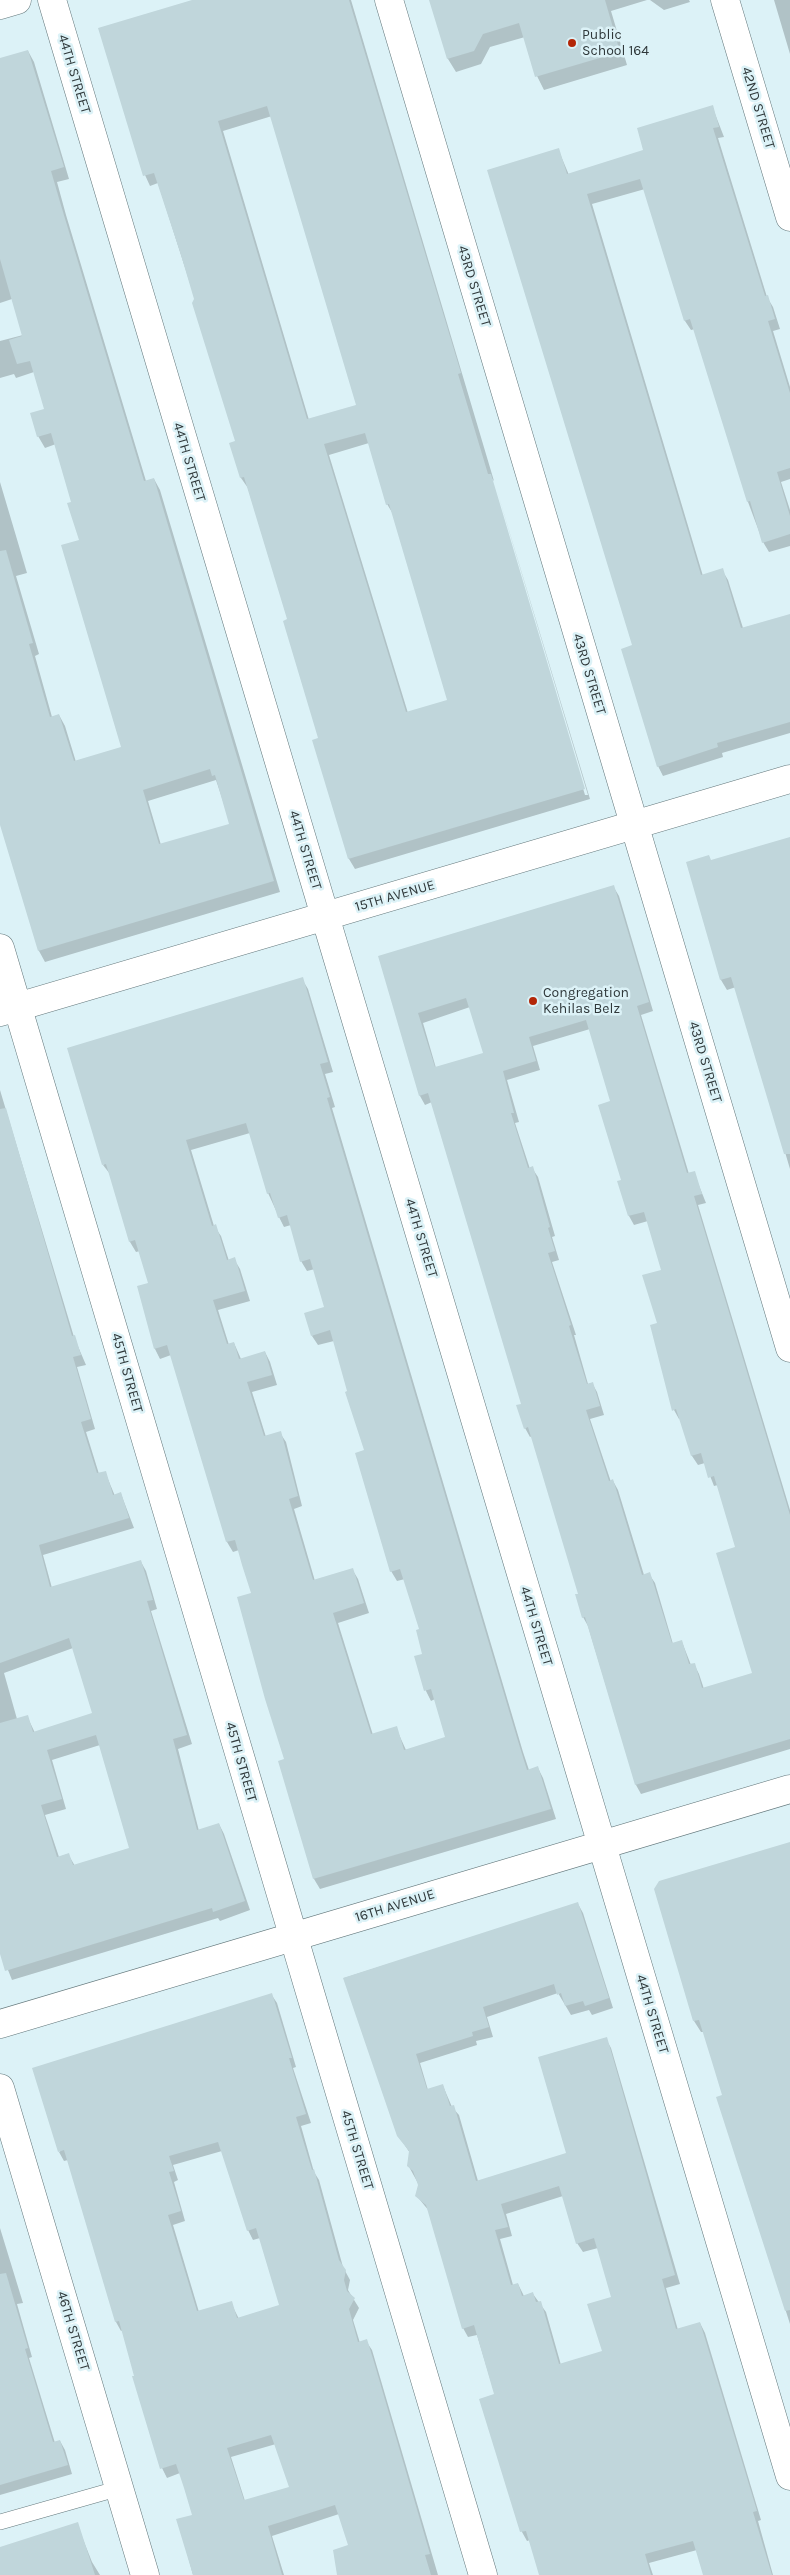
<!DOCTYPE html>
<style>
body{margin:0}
canvas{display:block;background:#dcf2f7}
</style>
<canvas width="790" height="2575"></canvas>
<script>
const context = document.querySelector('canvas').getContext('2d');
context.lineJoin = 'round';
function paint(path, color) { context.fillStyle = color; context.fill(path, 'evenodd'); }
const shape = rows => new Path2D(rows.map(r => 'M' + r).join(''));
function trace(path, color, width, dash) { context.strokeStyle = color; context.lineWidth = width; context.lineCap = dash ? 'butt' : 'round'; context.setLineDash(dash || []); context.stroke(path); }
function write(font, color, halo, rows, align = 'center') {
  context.font = font + ' Karla,sans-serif'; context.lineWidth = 5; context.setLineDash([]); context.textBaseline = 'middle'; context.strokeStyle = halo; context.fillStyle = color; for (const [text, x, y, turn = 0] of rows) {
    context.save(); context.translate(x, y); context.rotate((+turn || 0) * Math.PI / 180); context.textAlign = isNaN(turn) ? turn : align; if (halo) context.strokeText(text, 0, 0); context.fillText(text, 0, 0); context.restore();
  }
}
const shadow = shape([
 [196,0,351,0,494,481,491,478,585,795,588,795,495,484,590,799,355,869,349,859,314,741,320,739,288,620,248,488,241,478,231,443,236,442,195,299,158,183,150,186,145,175],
 [272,116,358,405,309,420,223,131],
 [369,443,387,504,393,514,449,701,408,713,329,455],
 [430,0,647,0,611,11,627,65,544,90,537,76,525,37,490,47,481,64,456,72,448,59],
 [650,0,689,0,690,2,664,10],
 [774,0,790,0,790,54],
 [28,51,34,62,69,179,57,182,66,215,146,481,154,479,160,490,280,892,45,962,39,951,0,820,0,482,27,573,16,576,39,654,35,656,52,717,59,715,65,726,76,762,123,748,73,503,56,444,45,448,38,436,45,410,34,372,16,378,14,374,0,378,0,341,23,335,12,299,0,303,0,59],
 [216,780,231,825,161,845,148,801],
 [712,106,724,137,718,138,767,297,773,307,780,329,773,331,790,387,790,479,781,482,790,510,790,546,769,552,763,542,748,502,695,329,691,330,685,321,645,189,592,204,703,576,722,570,728,580,743,628,790,615,790,733,722,753,723,757,663,776,658,766,634,646,558,149,569,175,645,151],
 [790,838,790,1169,736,987,727,990,721,980,711,862],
 [613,886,619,896,653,1011,641,1015,689,1174,694,1173,706,1203,698,1205,790,1510,790,1749,641,1794,636,1785,588,1626,583,1617,579,1594,532,1436,530,1437,525,1428,523,1404,432,1102,425,1105,420,1096,379,957],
 [470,1007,484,1054,436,1068,423,1023],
 [590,1029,612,1102,629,1216,634,1225,648,1221,663,1271,658,1324,652,1326,674,1410,679,1419,681,1419,692,1456,698,1465,705,1463,714,1486,718,1485,736,1548,754,1674,704,1689,699,1674,694,1664,691,1665,682,1642,673,1644,655,1583,649,1574,644,1575,618,1490,613,1481,611,1482,590,1419,604,1415,597,1392,592,1383,588,1384,574,1335,576,1335,552,1262,559,1260,552,1237,555,1236,538,1177,532,1168,530,1169,515,1123,519,1122,507,1080,540,1070,533,1046],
 [302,979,308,989,333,1072,325,1074,335,1107,332,1108,523,1752,529,1770,538,1768,543,1778,556,1819,320,1889,314,1879,280,1762,286,1760,252,1594,239,1550,233,1552,227,1542,171,1355,160,1359,155,1349,150,1284,140,1251,136,1252,130,1242,110,1174,103,1165],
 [250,1133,268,1193,279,1217,284,1227,291,1225,301,1261,307,1271,315,1269,326,1308,312,1336,318,1345,334,1341,366,1451,391,1571,397,1581,405,1579,420,1630,424,1655,416,1657,426,1691,431,1701,435,1699,447,1738,406,1750,396,1728,373,1735,338,1623,369,1613,358,1579,352,1569,315,1581,294,1509,302,1506,286,1442,280,1433,266,1437,252,1392,277,1385,270,1362,265,1352,241,1359,234,1343,229,1345,218,1310,250,1301,240,1269,234,1259,229,1261,221,1236,214,1226,191,1150],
 [0,1090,74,1337,86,1365,77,1367,95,1429,86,1432,99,1474,105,1472,115,1496,121,1494,134,1528,43,1555,52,1588,141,1562,146,1571,157,1609,151,1611,192,1744,178,1749,199,1831,219,1824,224,1834,250,1910,220,1921,218,1918,12,1980,0,1950],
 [73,1648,93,1714,35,1733,27,1716,17,1719,4,1673],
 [100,1745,130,1849,75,1866,68,1854,59,1857,45,1815,66,1809,52,1760],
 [790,1843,790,2324,718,2098,723,2096,704,2032,701,2032,694,2021],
 [578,1904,583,1913,613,2008,592,2015,589,2010,571,2015,558,1993,487,2017,493,2037,476,2041,477,2045,420,2063,428,2090,443,2086,452,2107,459,2115,478,2181,567,2154,606,2039,611,2048,680,2284,666,2288,678,2330,700,2323,705,2333,761,2520,758,2521,773,2575,704,2575,697,2550,649,2563,653,2575,541,2575,530,2540,527,2541,522,2532,480,2400,495,2395,477,2335,468,2337,463,2328,429,2211,416,2195,419,2185,408,2165,410,2153,398,2135,344,1978],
 [563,2196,577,2243,583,2252,598,2248,613,2298,603,2352,561,2365,546,2312,533,2294,524,2296,518,2284,513,2285,500,2239,512,2236,506,2214],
 [271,1994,277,2003,296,2067,293,2068,311,2123,301,2126,314,2172,319,2180,343,2267,350,2280,348,2290,359,2308,353,2320,360,2343,366,2341,372,2350,438,2575,358,2575,339,2514,272,2536,284,2575,193,2575,178,2520,194,2515,180,2473,167,2478,162,2468,123,2330,121,2331,116,2322,68,2160,64,2161,59,2152],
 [222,2151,248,2230,253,2240,260,2238,280,2306,239,2319,231,2303,199,2312,173,2225,185,2221,174,2182,178,2180,173,2165],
 [276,2444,291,2488,245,2501,231,2457],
 [0,2228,23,2303,17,2304,32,2357,29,2358,55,2443,60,2441,65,2450,72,2474,0,2495],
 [77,2524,92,2562,100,2575,0,2575,0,2566]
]);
const building = shape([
 [192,0,349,0,461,373,458,374,488,474,491,474,585,789,348,859,312,740,318,738,283,621,287,619,244,477,240,478,229,443,235,441,192,303,194,299,181,255,154,173,143,176,98,28],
 [267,106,356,405,307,419,218,121],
 [365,433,386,505,389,504,447,700,406,712,324,444],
 [429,0,605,0,620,52,535,77,519,23,483,34,474,51,447,59],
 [28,50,64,167,51,171,60,202,144,481,154,478,274,881,38,951,0,825,0,551,6,550,33,643,29,644,50,717,59,714,74,761,121,747,61,545,79,540,67,503,71,502,51,433,37,437,30,413,44,409,30,361,17,364,9,340,22,336,0,259,0,58],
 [210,769,212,776,215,775,229,824,159,844,143,790],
 [713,105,719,127,713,128,765,296,768,295,775,319,768,321,790,393,790,468,777,472,790,516,790,534,762,543,750,501,747,502,690,319,684,321,640,179,587,194,701,575,723,568,741,628,790,614,790,722,717,743,718,747,657,767,621,649,632,645,487,170,559,148,567,174,643,150,637,128],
 [790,837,790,1154,784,1154,731,977,720,980,686,862,709,855,711,860],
 [614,885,649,1002,637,1006,687,1173,695,1171,702,1194,694,1196,790,1515,790,1739,635,1785,585,1617,582,1618,575,1594,578,1594,528,1427,524,1429,516,1405,521,1404,428,1093,419,1096,378,956],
 [466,998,483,1053,435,1067,418,1013],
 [586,1020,610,1101,598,1105,621,1180,617,1181,628,1216,644,1212,661,1270,642,1275,657,1323,650,1325,672,1411,676,1409,691,1456,701,1453,708,1478,714,1476,735,1547,716,1553,752,1673,702,1688,695,1663,689,1664,682,1640,672,1643,650,1572,642,1575,613,1479,609,1481,586,1410,600,1406,593,1382,587,1384,569,1326,571,1325,548,1253,555,1251,548,1228,550,1227,533,1166,528,1168,511,1113,514,1113,503,1071,536,1061,529,1037],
 [303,977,328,1062,320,1064,330,1097,327,1098,518,1741,527,1770,538,1766,551,1809,313,1879,278,1761,284,1759,265,1699,237,1597,251,1593,242,1565,235,1540,226,1542,167,1345,154,1349,137,1286,148,1283,135,1240,129,1242,106,1164,102,1165,67,1048],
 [246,1123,267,1194,270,1193,278,1218,287,1215,300,1262,310,1259,324,1307,304,1313,311,1336,330,1330,347,1391,345,1392,364,1450,355,1453,390,1572,400,1569,419,1629,416,1630,422,1654,414,1656,424,1691,431,1689,445,1737,404,1750,397,1726,371,1734,333,1613,364,1603,353,1568,313,1580,289,1499,298,1496,281,1431,264,1436,247,1382,272,1375,265,1351,239,1359,234,1342,227,1344,213,1300,245,1291,235,1257,227,1260,216,1224,212,1226,186,1140],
 [6,1108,72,1336,75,1335,81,1355,73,1357,91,1419,81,1422,97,1473,106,1471,113,1495,121,1492,129,1518,39,1545,50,1587,141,1560,153,1600,147,1601,187,1735,173,1739,197,1830,219,1823,245,1901,213,1912,212,1908,5,1971,0,1954,0,1723,28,1715,33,1732,92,1713,69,1638,0,1663,0,1109],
 [96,1735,129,1848,73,1865,69,1853,57,1857,41,1805,62,1799,47,1750],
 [790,1842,790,2310,785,2311,716,2097,722,2095,712,2062,699,2020,693,2021,654,1889,659,1881],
 [578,1902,609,1998,585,2006,583,2001,565,2006,561,1993,557,1995,554,1984,483,2007,489,2027,472,2032,473,2036,416,2054,427,2089,443,2084,450,2106,454,2105,476,2181,566,2153,538,2057,607,2037,675,2275,662,2279,676,2329,700,2322,757,2511,753,2512,772,2575,703,2575,693,2541,645,2554,651,2575,539,2575,526,2531,520,2532,479,2399,494,2394,474,2325,462,2329,426,2205,415,2196,418,2185,413,2171,407,2166,409,2151,397,2136,343,1978],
 [559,2186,576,2244,594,2238,611,2297,587,2304,602,2351,559,2364,541,2301,536,2302,533,2292,522,2296,518,2283,511,2285,495,2230,508,2227,501,2204],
 [272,1993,292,2058,289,2058,306,2114,296,2117,312,2170,314,2169,339,2260,346,2270,344,2280,347,2291,355,2298,349,2309,358,2342,367,2339,374,2362,430,2554,425,2555,431,2575,337,2575,333,2550,348,2545,335,2505,268,2526,282,2575,193,2575,176,2519,192,2515,184,2488,176,2464,160,2469,132,2376,134,2376,119,2321,115,2322,64,2150,58,2152,32,2068],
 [218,2142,247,2231,256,2228,279,2305,237,2318,232,2301,197,2311,168,2215,181,2211,169,2172,174,2171,169,2156],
 [271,2435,289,2487,244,2500,227,2448],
 [6,2273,28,2348,25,2349,53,2442,60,2440,68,2465,0,2485,0,2274],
 [78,2522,95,2575,0,2575,0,2547]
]);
const lane = shape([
 [0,2522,120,2488]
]);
const street = shape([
 [52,0,790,2476],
 [389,0,790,1348],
 [725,0,790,217],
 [0,948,483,2575],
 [0,1012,790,779],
 [0,2024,790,1789],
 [0,2088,145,2575]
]);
const secondary = shape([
 [0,5,17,0]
]);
const markers = [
 [572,43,5,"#b32607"],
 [533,1001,5,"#b32607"]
];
const poiNames = [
 ["Public",582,35],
 ["School 164",582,51],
 ["Congregation",543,993],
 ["Kehilas Belz",543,1009]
];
const streetNames = [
 ["44TH STREET",74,74,73],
 ["42ND STREET",758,108,73],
 ["43RD STREET",474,286,73],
 ["44TH STREET",189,462,73],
 ["43RD STREET",589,674,73],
 ["44TH STREET",305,850,73],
 ["15TH AVENUE",395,896,-16],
 ["43RD STREET",705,1062,73],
 ["44TH STREET",421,1238,73],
 ["45TH STREET",127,1373,74],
 ["44TH STREET",536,1626,73],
 ["45TH STREET",241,1762,74],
 ["16TH AVENUE",395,1906,-17],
 ["44TH STREET",652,2014,73],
 ["45TH STREET",357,2150,73],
 ["46TH STREET",73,2331,73]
];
paint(shadow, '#0003');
paint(building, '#c0d6db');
trace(lane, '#64787c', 16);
trace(street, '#64787c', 29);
trace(secondary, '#64787c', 29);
trace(lane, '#fff', 15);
trace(street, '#fff', 28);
trace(secondary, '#fff', 28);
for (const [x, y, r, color] of markers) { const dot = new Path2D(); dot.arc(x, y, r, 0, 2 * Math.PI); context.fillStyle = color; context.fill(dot); trace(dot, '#dcf2f7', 2); }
write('14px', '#2f383a', '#dcf2f7', poiNames, 'left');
write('14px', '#2f383a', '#dcf2f7', streetNames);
</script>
